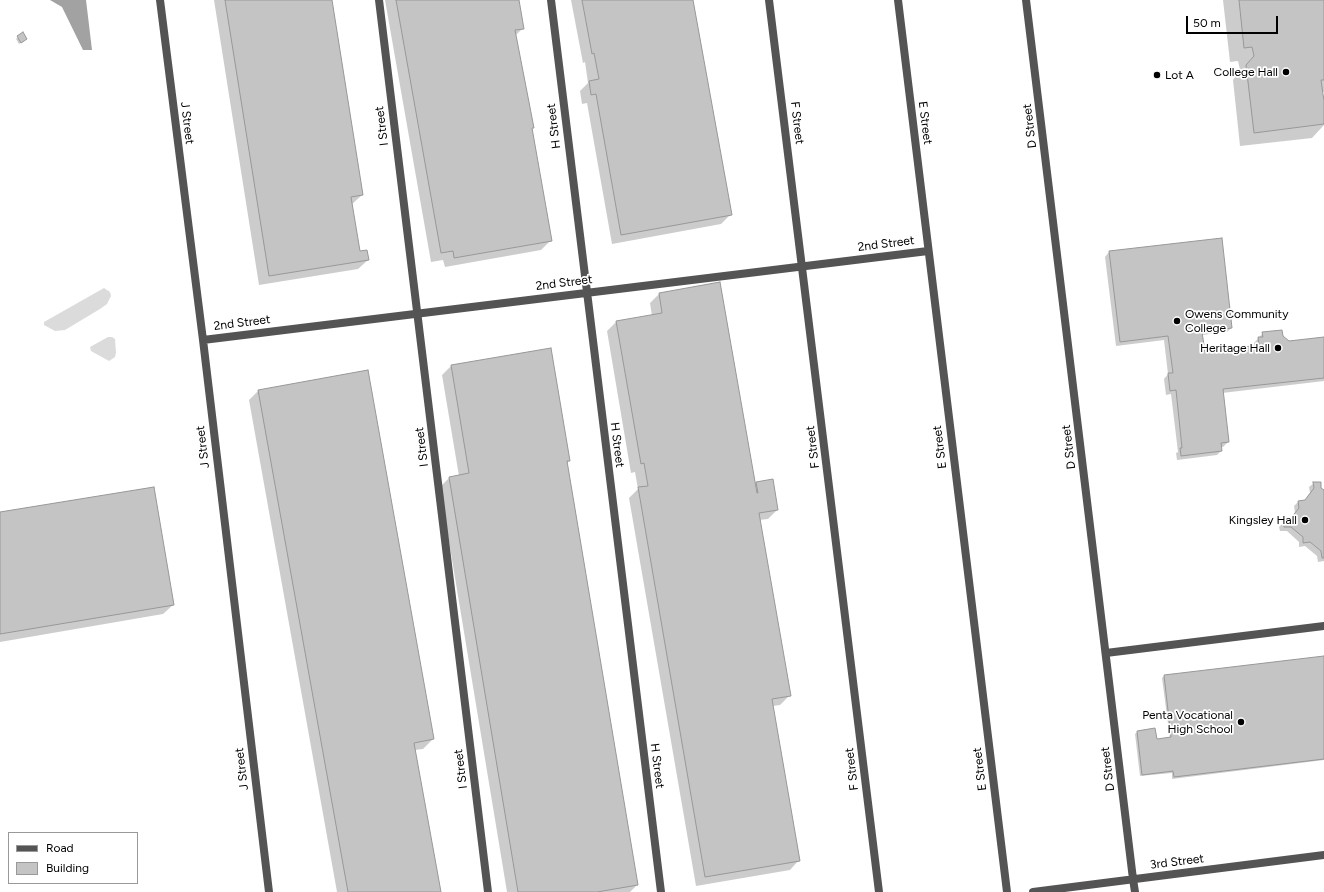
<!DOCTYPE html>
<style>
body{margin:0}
#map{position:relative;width:1324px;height:892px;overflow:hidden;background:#fff;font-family:Figtree,sans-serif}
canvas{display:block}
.legend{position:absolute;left:8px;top:832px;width:130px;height:52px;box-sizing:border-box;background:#fff;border:1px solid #999;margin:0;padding:5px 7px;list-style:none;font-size:12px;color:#000}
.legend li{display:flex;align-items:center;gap:8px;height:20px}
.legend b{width:20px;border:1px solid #999}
.scale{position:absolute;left:1186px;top:16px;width:92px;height:18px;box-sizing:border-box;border:2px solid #000;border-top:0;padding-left:5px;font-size:12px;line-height:14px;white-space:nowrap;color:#000;-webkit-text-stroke:3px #fff;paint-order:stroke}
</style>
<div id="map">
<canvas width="1324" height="892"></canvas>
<ul class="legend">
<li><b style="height:5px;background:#545454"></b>Road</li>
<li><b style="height:11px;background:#c4c4c4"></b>Building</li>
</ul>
<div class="scale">50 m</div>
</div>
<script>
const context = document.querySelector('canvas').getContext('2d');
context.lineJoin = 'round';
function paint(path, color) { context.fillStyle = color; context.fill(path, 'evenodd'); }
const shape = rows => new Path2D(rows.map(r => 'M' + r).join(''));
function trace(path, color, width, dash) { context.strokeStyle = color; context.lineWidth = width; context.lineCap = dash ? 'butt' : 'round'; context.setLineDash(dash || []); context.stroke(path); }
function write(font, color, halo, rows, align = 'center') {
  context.font = font + ' Figtree,sans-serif'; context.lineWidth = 3.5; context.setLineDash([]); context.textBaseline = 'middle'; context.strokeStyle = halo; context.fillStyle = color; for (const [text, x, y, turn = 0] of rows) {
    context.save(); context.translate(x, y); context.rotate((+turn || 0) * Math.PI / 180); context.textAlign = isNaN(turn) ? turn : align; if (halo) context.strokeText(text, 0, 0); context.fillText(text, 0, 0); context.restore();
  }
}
const green = shape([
 [104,288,110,292,111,296,107,304,100,309,65,330,55,331,44,325,44,322],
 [108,337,112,337,115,339,116,353,115,357,109,361,91,351,90,347]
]);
const water = shape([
 [50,0,86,0,92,50,83,50,62,7]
]);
const shadow = shape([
 [214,0,331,0,362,195,351,205,359,253,368,260,358,269,259,285],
 [385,0,518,0,523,28,515,36,532,128,531,129,551,240,541,250,445,267,443,260,431,262],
 [571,0,692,0,731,214,721,224,612,244,587,103,582,104,580,91,588,83,585,62,583,63],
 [1223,0,1324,0,1324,92,1322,92,1324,125,1312,138,1240,146,1233,80,1240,70,1238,61,1230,62],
 [18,37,24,41,19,44,16,39],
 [1109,252,1231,328,1227,332,1202,335,1204,353,1254,347,1254,343,1263,333,1282,336,1288,342,1324,338,1324,381,1222,393,1228,442,1223,447,1221,447,1221,451,1217,455,1177,460,1176,453,1178,452,1171,394,1166,395,1164,379,1168,374,1164,340,1116,346,1105,257],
 [720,283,754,485,757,483,777,510,768,519,759,520,790,695,780,705,773,706,799,860,790,870,696,886,629,498,638,489,635,472,631,473,607,331,616,322,652,316,650,303,659,294],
 [451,366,569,461,567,463,637,885,630,892,507,892,440,487,449,478,459,476,442,375],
 [258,391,433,739,423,749,414,750,440,892,337,892,249,400],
 [1314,483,1324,491,1324,561,1318,562,1317,556,1305,546,1299,547,1299,542,1287,531,1280,531,1279,527,1284,522,1289,521,1295,513,1294,506,1298,502,1304,501,1310,493,1309,487],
 [0,513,173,605,163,614,0,642],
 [1324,657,1324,760,1172,779,1172,773,1140,776,1135,734,1137,732,1156,740,1170,739,1162,678,1164,676]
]);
const building = shape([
 [225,0,332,0,363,195,351,197,360,251,367,250,369,260,269,276,225,0],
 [396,0,519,0,524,29,515,30,534,128,532,128,552,241,454,258,453,251,441,253,396,0],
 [582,0,693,0,732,215,621,235,596,94,591,95,589,81,599,79,594,53,592,54,582,0],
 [1239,0,1324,0,1324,80,1321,80,1324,101,1324,124,1254,133,1246,65,1254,56,1252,47,1244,48,1239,0],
 [23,32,27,39,21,43,17,36,23,32],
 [1222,238,1232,328,1202,332,1205,352,1259,345,1258,337,1263,337,1262,332,1282,330,1283,336,1289,341,1324,337,1324,378,1223,389,1229,442,1221,443,1222,451,1181,456,1180,448,1182,448,1176,390,1170,391,1168,373,1173,373,1168,336,1120,342,1109,251,1222,238],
 [720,282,757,493,758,493,756,482,773,479,778,510,759,513,791,696,772,699,800,861,705,877,638,487,648,486,644,463,641,464,616,321,662,313,659,293,720,282],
 [551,348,570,461,567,461,638,885,597,892,518,892,449,477,469,473,451,365,551,348],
 [368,370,434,739,414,743,441,892,348,892,258,390,368,370],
 [1313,482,1321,482,1321,488,1324,490,1324,558,1322,558,1321,551,1310,542,1303,543,1303,537,1291,527,1284,527,1283,521,1290,519,1299,508,1298,501,1305,500,1314,488,1313,482],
 [154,487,174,605,0,634,0,512,154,487],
 [1324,656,1324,759,1174,777,1173,771,1142,775,1137,731,1155,728,1157,739,1171,737,1164,675,1324,656]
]);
const minor = shape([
 [160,0,203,340,269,892],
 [379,0,488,892],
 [551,0,661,892],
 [769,0,879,892],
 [898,0,1007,892],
 [203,340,928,251],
 [1106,653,1324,626],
 [1133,879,1135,892]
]);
const tertiary = shape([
 [1026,0,1133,879],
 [1033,892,1324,855]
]);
const markers = [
 [1286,72,4,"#000"],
 [1157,75,4,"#000"],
 [1177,321,4,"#000"],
 [1278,348,4,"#000"],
 [1305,520,4,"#000"],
 [1241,722,4,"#000"]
];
const poiNames = [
 ["College Hall",1278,72],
 ["Lot A",1165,75,"left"],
 ["Owens Community",1185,314,"left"],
 ["College",1185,328,"left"],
 ["Heritage Hall",1270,348],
 ["Kingsley Hall",1297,520],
 ["Penta Vocational",1233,715],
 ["High School",1233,729]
];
const streetNames = [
 ["J Street",187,123,83],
 ["F Street",797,123,83],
 ["E Street",925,123,83],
 ["I Street",382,126,-97],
 ["H Street",554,126,-97],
 ["D Street",1030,126,-97],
 ["2nd Street",886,244,-7],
 ["2nd Street",564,283,-7],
 ["2nd Street",242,323,-7],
 ["H Street",617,445,83],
 ["J Street",203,447,-97],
 ["I Street",422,447,-97],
 ["F Street",813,447,-97],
 ["E Street",940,447,-97],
 ["D Street",1069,447,-97],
 ["H Street",657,766,83],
 ["J Street",242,769,-97],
 ["I Street",461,769,-97],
 ["F Street",852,769,-97],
 ["E Street",980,769,-97],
 ["D Street",1108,769,-97],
 ["3rd Street",1177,862,-7]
];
paint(green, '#dbdbdb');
paint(water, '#a2a2a2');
paint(shadow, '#0003');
paint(building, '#c4c4c4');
trace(building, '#989898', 1);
trace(minor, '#545454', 8);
trace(tertiary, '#545454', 8);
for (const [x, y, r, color] of markers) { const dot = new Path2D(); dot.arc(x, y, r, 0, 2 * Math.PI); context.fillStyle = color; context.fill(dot); trace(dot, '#fff', 1.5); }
write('12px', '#000', '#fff', poiNames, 'right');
write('12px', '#000', '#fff', streetNames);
</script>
